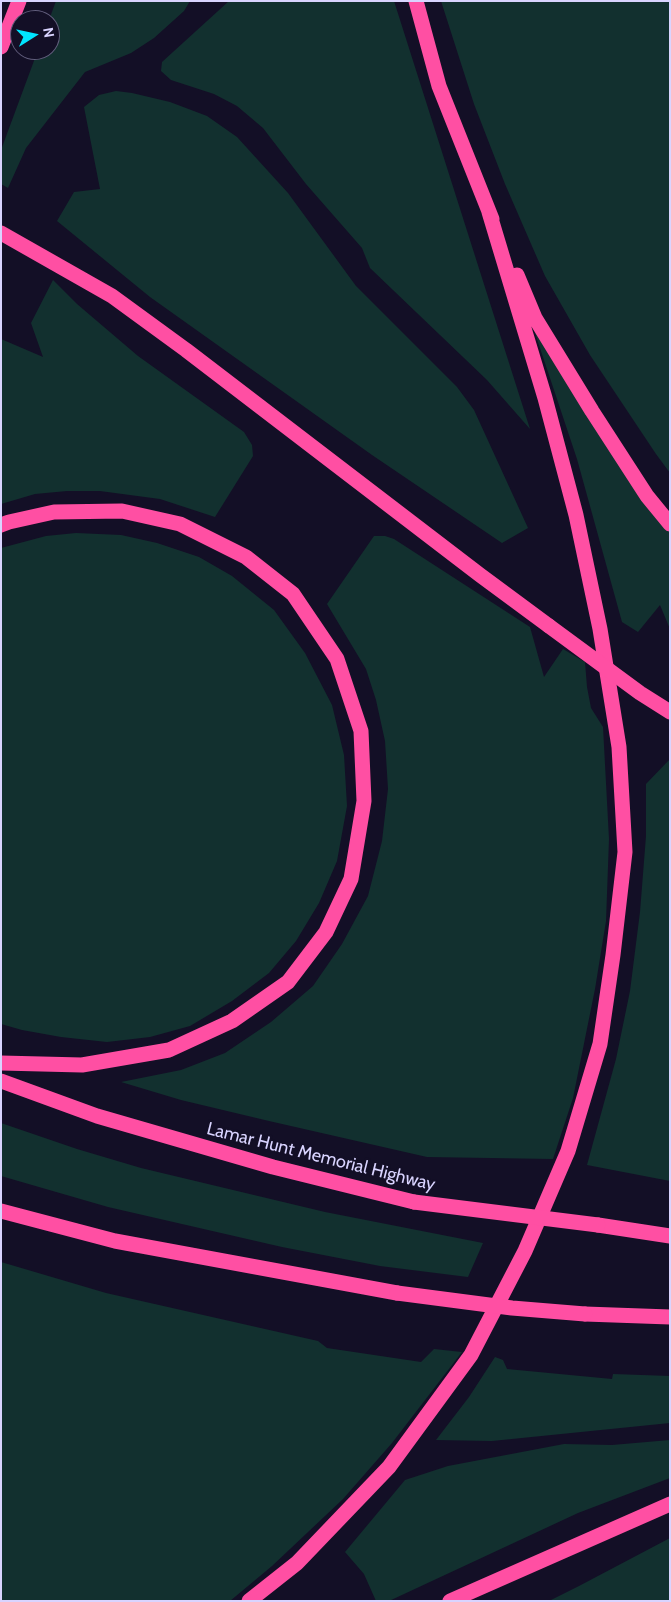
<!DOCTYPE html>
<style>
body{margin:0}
#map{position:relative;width:671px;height:1602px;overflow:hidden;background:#130f26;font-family:Cabin,sans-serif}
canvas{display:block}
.frame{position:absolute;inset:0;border:2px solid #d9d4ff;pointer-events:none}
.north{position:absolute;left:10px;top:10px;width:50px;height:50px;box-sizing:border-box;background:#130f26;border:1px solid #625e7d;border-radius:50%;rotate:80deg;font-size:14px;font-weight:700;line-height:20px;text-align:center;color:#d9d4ff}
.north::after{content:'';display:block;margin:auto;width:18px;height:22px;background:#00e5ff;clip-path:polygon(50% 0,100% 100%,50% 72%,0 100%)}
</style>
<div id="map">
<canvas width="671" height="1602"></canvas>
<div class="frame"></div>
<div class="north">N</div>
</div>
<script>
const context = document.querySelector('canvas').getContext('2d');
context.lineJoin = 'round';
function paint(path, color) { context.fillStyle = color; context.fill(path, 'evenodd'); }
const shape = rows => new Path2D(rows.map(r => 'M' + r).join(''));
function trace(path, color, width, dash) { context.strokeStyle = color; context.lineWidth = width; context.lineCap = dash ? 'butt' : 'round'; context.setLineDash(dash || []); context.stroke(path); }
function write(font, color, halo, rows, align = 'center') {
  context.font = font + ' Cabin,sans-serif'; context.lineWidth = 4.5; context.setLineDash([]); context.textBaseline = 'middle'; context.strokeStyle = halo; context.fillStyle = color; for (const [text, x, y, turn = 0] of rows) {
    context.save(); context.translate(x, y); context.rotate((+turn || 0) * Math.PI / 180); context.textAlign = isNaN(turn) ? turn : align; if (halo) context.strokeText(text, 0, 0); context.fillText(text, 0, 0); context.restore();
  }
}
const green = shape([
 [56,1,190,1,184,11,154,38,131,53,85,72,26,148,8,188,1,184,1,150,38,50,50,50,49,20],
 [229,1,394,1,530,429,487,380,370,268,362,248,306,184,263,128,237,106,214,94,171,80,161,71,162,62],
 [441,1,670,1,670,473,656,454,590,355,545,276,505,184,474,104],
 [116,91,132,93,170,102,207,116,237,137,288,193,356,286,457,387,474,410,528,528,502,543,372,455,150,297,57,221,74,192,100,189,84,107,99,95],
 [53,280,77,304,138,356,244,432,252,445,253,456,215,517,160,499,100,491,67,491,35,494,1,504,1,339,43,357,31,323],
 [533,327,654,512,670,532,670,629,660,605,638,632,622,622,577,459],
 [76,533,121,535,157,543,199,557,232,576,274,610,305,653,332,705,344,755,347,806,337,861,319,903,296,941,269,973,232,1001,190,1026,150,1037,107,1042,61,1037,22,1030,1,1024,1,548,46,536],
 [374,536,385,536,394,539,530,627,544,677,563,649,585,662,587,687,591,708,603,727,609,839,606,921,595,989,573,1098,553,1159,427,1157,269,1121,181,1100,121,1082,181,1070,225,1053,271,1022,313,986,342,944,368,896,382,841,388,789,385,741,376,700,366,669,327,604],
 [670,759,670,1181,587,1165,616,1059,630,991,640,912,646,836,646,784],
 [1,1123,77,1149,141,1168,325,1212,483,1243,468,1277,380,1266,282,1247,108,1207,1,1176],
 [1,1262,106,1293,318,1341,327,1348,421,1362,434,1349,462,1352,392,1443,343,1499,272,1566,230,1601,1,1601],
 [495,1357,503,1360,507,1369,612,1379,613,1374,670,1376,670,1423,492,1441,436,1440,469,1397],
 [670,1440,670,1478,578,1513,389,1601,376,1601,364,1574,345,1552,405,1480,448,1466,564,1444,612,1445],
 [670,1538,670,1601,549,1601,579,1586]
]);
const motorway = shape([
 [416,1,439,86,492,219],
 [1,47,19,1],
 [1,233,112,296,186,350,480,575,549,626],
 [517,275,535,318,592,411,647,496,670,524],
 [1,525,9,522,54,512,122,511,180,524,246,557,293,594,337,659,361,731,364,801,351,879,326,932,288,982,232,1021,169,1050,82,1065,1,1063],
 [1,1081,97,1116,273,1167,414,1202],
 [1,1211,115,1241,397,1293],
 [598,1225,670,1236],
 [585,1314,670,1317],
 [249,1601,297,1563,389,1467,471,1355,525,1251,568,1151,600,1044,613,955,625,852,619,747,600,629,576,515,545,398,489,212],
 [450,1601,670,1504]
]);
const motorwayBridge = shape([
 [549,626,640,693,670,712],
 [414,1202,598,1225],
 [397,1293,512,1308,585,1314]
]);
const streetNames = [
 ["Lamar Hunt Memorial Highway",321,1157,14]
];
paint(green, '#12302f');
trace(motorway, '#ff4fa3', 15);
trace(motorwayBridge, '#ff4fa3', 15);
write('18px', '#d9d4ff', '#130f26', streetNames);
</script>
